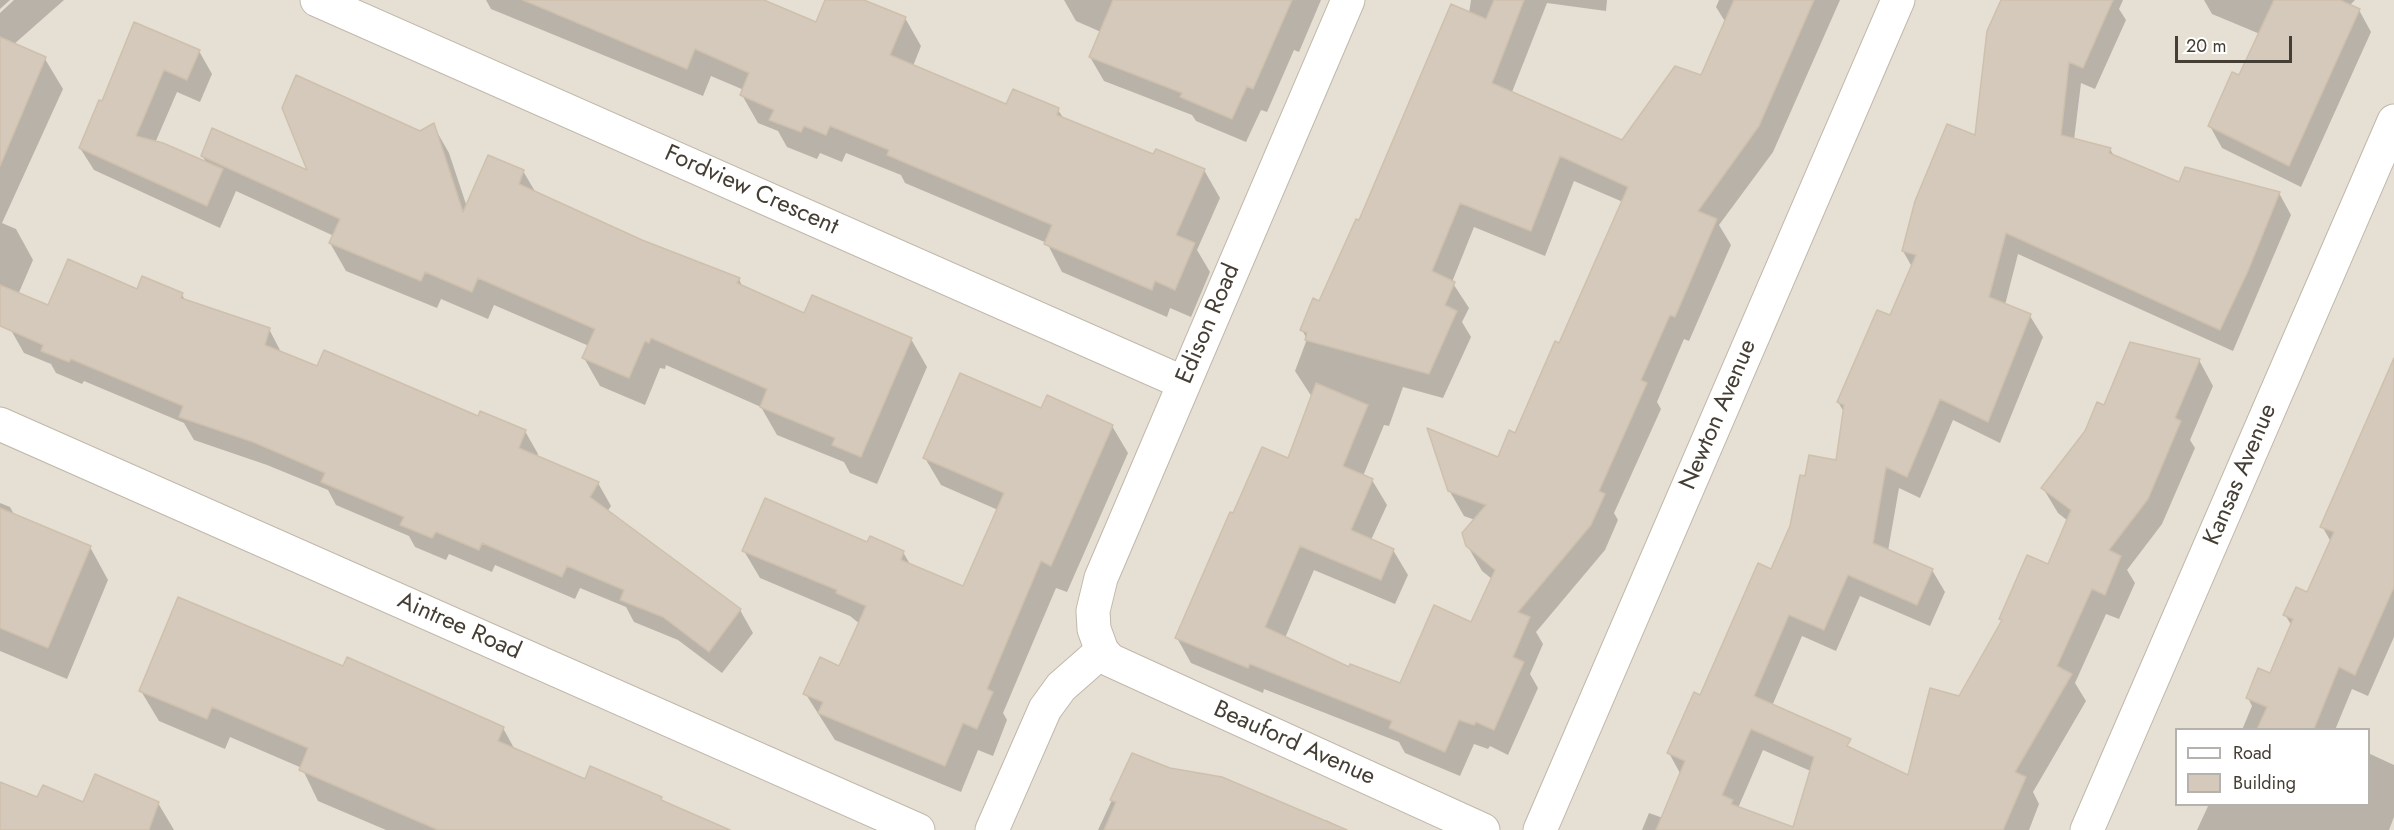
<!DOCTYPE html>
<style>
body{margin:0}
#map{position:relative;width:2394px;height:830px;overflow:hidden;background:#f2eee5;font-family:Jost,sans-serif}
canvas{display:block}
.legend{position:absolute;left:2175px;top:728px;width:195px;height:78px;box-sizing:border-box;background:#fff;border:2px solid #b5b2ae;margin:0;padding:8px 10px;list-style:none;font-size:18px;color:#453e34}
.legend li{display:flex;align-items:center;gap:12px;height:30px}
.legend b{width:30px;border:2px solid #b5b2ae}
.scale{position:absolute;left:2175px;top:36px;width:117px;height:27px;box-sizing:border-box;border:3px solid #453e34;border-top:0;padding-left:8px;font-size:18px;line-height:21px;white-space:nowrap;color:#453e34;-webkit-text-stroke:4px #fff;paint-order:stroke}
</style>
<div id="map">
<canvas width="2394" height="830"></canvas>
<ul class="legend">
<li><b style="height:8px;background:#fff"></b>Road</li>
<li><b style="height:16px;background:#d4c9ba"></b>Building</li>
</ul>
<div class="scale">20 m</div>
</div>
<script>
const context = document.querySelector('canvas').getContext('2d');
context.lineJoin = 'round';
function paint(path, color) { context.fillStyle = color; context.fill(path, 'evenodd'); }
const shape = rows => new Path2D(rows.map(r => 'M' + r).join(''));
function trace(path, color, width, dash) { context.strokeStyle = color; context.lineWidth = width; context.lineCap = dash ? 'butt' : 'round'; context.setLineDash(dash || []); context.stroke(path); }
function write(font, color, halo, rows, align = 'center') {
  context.font = font + ' Jost,sans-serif'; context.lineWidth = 4.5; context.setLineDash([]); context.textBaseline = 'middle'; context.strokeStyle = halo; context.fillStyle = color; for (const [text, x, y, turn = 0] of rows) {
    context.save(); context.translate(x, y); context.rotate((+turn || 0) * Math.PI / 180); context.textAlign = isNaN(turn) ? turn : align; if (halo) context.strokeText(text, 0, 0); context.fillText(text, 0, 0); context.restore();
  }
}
const residential = shape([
 [0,0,2394,0,2394,830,0,830],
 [2176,730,2368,730,2368,804,2176,804]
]);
const shadow = shape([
 [0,0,10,0,0,9],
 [14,0,64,0,13,45,45,59,63,89,2,223,16,229,33,260,14,304,0,298,0,13],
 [486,0,760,0,817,24,826,0,860,0,905,18,921,46,913,66,1007,105,1058,110,1064,119,1154,156,1204,170,1220,198,1197,250,1210,272,1191,317,1170,308,1167,317,1062,272,1047,243,905,183,901,175,846,153,842,162,820,153,817,159,787,147,778,131,758,123,742,95,744,90,711,76,703,96,491,9],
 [1064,0,1321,0,1299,52,1294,50,1267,112,1261,110,1246,142,1196,121,1192,115,1104,81,1090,57,1101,32,1076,21],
 [1471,0,1607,0,1606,11,1547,3,1512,92,1622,142,1702,77,1726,23,1716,7,1719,0,1840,0,1773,152,1719,225,1731,245,1689,341,1684,339,1657,402,1661,409,1614,513,1618,520,1605,550,1536,632,1543,644,1530,674,1538,688,1508,755,1490,746,1488,749,1474,744,1460,776,1405,753,1399,742,1264,689,1263,693,1191,663,1177,638,1233,515,1288,460,1312,397,1295,371,1307,339,1302,330,1320,302,1469,13],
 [1574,181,1623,202,1560,345,1516,435,1498,459,1449,490,1464,516,1475,520,1467,545,1482,571,1492,579,1472,623,1401,685,1350,669,1285,638,1314,570,1395,604,1408,575,1393,550,1371,540,1387,505,1372,480,1363,476,1384,425,1389,426,1403,387,1443,398,1471,337,1462,322,1469,308,1452,282,1474,227,1545,256],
 [2002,0,2123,0,2119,9,2126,20,2095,89,2081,83,2074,140,2110,149,2114,156,2180,184,2279,193,2291,215,2233,351,2018,254,2005,305,2030,316,2043,337,2000,443,1953,420,1920,498,1899,488,1888,551,1932,570,1945,592,1930,626,1860,596,1836,651,1802,636,1772,706,1840,784,1763,750,1738,808,1796,830,1642,830,1649,813,1663,818,1681,775,1669,753,1772,571,1792,526,1806,478,1838,462,1844,412,1838,402,1891,317,1912,267,1903,251,1976,137],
 [2204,0,2355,0,2349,6,2359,10,2371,32,2301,187,2222,148,2210,126,2240,77,2260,34,2212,14],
 [199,51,212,74,200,102,177,92,155,143,207,163,202,156,310,173,433,125,449,153,467,207,523,171,536,193,642,241,739,279,743,288,805,315,911,339,927,367,877,484,850,473,844,462,777,435,761,407,666,365,665,369,660,368,645,405,600,386,584,358,589,346,494,305,488,319,441,299,437,308,346,271,330,243,334,236,236,191,220,228,94,170,80,148,102,103],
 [137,291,182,295,186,301,269,329,282,354,317,368,525,431,538,454,537,457,598,483,611,506,607,512,740,610,753,633,722,673,678,640,634,622,626,607,580,588,575,599,495,565,492,572,449,554,446,560,415,547,409,536,336,505,328,490,267,465,194,440,184,423,84,381,82,384,56,373,51,364,24,353,11,330,49,307],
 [2199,360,2213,386,2190,440,2195,448,2162,524,2127,570,2135,583,2119,619,2106,614,2075,683,2086,701,2033,792,2039,804,2029,830,1898,830,1909,777,1960,698,2003,622,2001,619,2048,566,2068,521,2058,513,2043,488,2104,407],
 [2394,361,2394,637,2368,696,2352,689,2335,730,2242,730,2252,706,2248,698,2271,675,2292,626,2285,615,2308,594,2331,542,2322,526],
 [1042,410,1112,426,1128,453,1067,592,1056,588,1003,713,1007,720,993,756,978,750,961,792,835,740,805,693,840,668,860,624,850,616,760,578,744,551,868,544,903,552,911,566,964,588,998,510,941,485,925,458],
 [0,503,10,507,15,516,90,547,108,580,67,679,0,651],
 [344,668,503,728,515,750,586,781,727,830,386,830,318,801,302,768,230,737,225,749,159,721,141,691],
 [2368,753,2394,765,2394,817,2389,830,2197,830,2209,804,2368,804],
 [1133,755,1325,822,1326,820,1347,830,1098,830],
 [0,783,38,799,84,804,158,803,174,830,0,830]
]);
const building = shape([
 [523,0,764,0,816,22,825,0,864,0,906,17,890,55,1006,104,1013,89,1059,108,1057,115,1153,154,1156,149,1205,169,1176,235,1195,243,1175,290,1155,281,1152,290,1044,244,1052,225,887,155,889,150,830,126,826,135,804,126,801,132,769,120,774,110,740,95,749,73,695,49,687,69,523,0],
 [1113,0,1292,0,1253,89,1247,86,1232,119,1180,97,1182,93,1089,57,1113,0],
 [1494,0,1524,0,1492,83,1622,140,1675,66,1701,75,1734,0,1814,0,1759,126,1698,211,1717,219,1675,317,1670,315,1641,380,1647,383,1599,491,1605,494,1591,525,1518,612,1530,617,1513,657,1524,662,1494,730,1476,722,1474,725,1459,720,1445,752,1389,728,1392,721,1250,664,1248,668,1175,638,1230,512,1233,513,1262,447,1288,458,1316,383,1368,405,1343,466,1373,479,1351,530,1394,549,1381,580,1300,546,1265,627,1349,667,1350,664,1400,683,1434,605,1471,622,1495,570,1466,546,1462,533,1486,505,1448,491,1427,428,1498,457,1509,430,1515,433,1555,341,1559,343,1628,187,1560,156,1531,231,1460,203,1432,271,1455,282,1445,305,1457,311,1429,374,1305,340,1307,333,1300,330,1313,298,1319,301,1356,219,1359,220,1451,4,1486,19,1494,0],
 [2001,0,2113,0,2083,68,2069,62,2061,135,2111,148,2109,153,2179,182,2185,167,2280,192,2248,271,2220,330,2006,233,1989,297,2031,314,1988,422,1940,399,1907,477,1886,467,1873,543,1933,569,1917,605,1848,575,1824,630,1789,615,1754,696,1851,739,1847,746,1908,775,1930,688,1959,696,2002,620,1999,619,2027,555,2048,564,2071,510,2041,488,2085,431,2097,402,2104,405,2130,342,2200,359,2175,418,2181,421,2148,499,2109,550,2121,556,2105,595,2092,589,2057,666,2072,674,2015,772,2026,777,2003,830,1656,830,1685,761,1667,753,1694,692,1700,695,1758,563,1771,569,1790,526,1800,475,1805,476,1809,455,1836,460,1844,405,1837,402,1877,310,1890,315,1916,255,1902,251,1915,201,1947,124,1975,135,1987,31,2001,0],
 [1751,729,1814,757,1793,827,1731,804,1733,800,1722,795,1751,729],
 [2274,0,2340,0,2360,9,2289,166,2208,126,2232,72,2239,75,2274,0],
 [134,22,200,50,187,80,164,70,136,136,163,143,223,169,207,206,79,148,99,100,102,101,134,22],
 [0,37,46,57,0,166,0,37],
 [296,75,420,131,434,123,463,212,488,155,524,170,519,184,642,240,740,278,737,283,804,313,812,295,912,338,861,457,832,445,835,438,760,407,767,389,651,338,649,343,645,341,629,378,582,358,595,329,478,278,472,292,425,272,421,281,329,243,340,219,201,156,212,128,307,170,282,108,296,75],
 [68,259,137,289,142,276,183,293,181,298,270,328,265,345,317,366,324,350,478,416,480,411,526,430,519,448,599,482,590,497,741,609,709,652,663,617,620,600,624,590,567,566,562,577,482,543,479,550,436,532,432,538,400,525,404,517,321,482,325,473,253,442,179,417,183,406,71,359,69,362,41,351,43,345,0,326,0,285,48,305,68,259],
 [2394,358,2394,587,2355,675,2339,667,2314,729,2257,729,2267,707,2246,698,2258,668,2270,673,2293,619,2283,615,2296,587,2307,592,2334,532,2320,527,2394,358],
 [960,373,1041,408,1047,395,1113,425,1051,566,1041,561,987,689,993,692,977,729,963,723,945,766,818,713,823,702,803,694,820,657,839,666,866,606,836,593,837,590,742,551,765,498,867,542,870,536,904,551,901,560,963,586,1004,493,923,458,960,373],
 [0,508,91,546,48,648,0,628,0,508],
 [178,597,343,666,347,657,504,727,498,741,585,779,590,766,662,797,661,800,730,830,438,830,299,770,308,748,212,707,207,719,139,691,178,597],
 [1132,753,1170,768,1222,777,1347,830,1104,830,1116,802,1110,800,1132,753],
 [95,774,159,802,149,830,0,830,0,782,37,797,43,785,83,802,95,774]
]);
const street = shape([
 [317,0,1184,383],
 [0,424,918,830],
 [1102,651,1094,629,1093,611,1101,578,1348,0],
 [992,830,1045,709,1061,687,1102,651,1110,660,1483,830],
 [1540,830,1898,0],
 [2087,830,2394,121]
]);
const streetNames = [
 ["Fordview Crescent",751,191,24],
 ["Edison Road",1209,324,-67],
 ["Newton Avenue",1719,415,-67],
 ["Kansas Avenue",2241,475,-67],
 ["Aintree Road",459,627,24],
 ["Beauford Avenue",1294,744,24]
];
paint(residential, '#e6dfd3');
paint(shadow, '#0003');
paint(building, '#d4c9ba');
trace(building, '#cfc0ad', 1.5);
trace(street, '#c1b8aa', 35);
trace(street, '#fff', 33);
write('24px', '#453e34', '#fff', streetNames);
</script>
